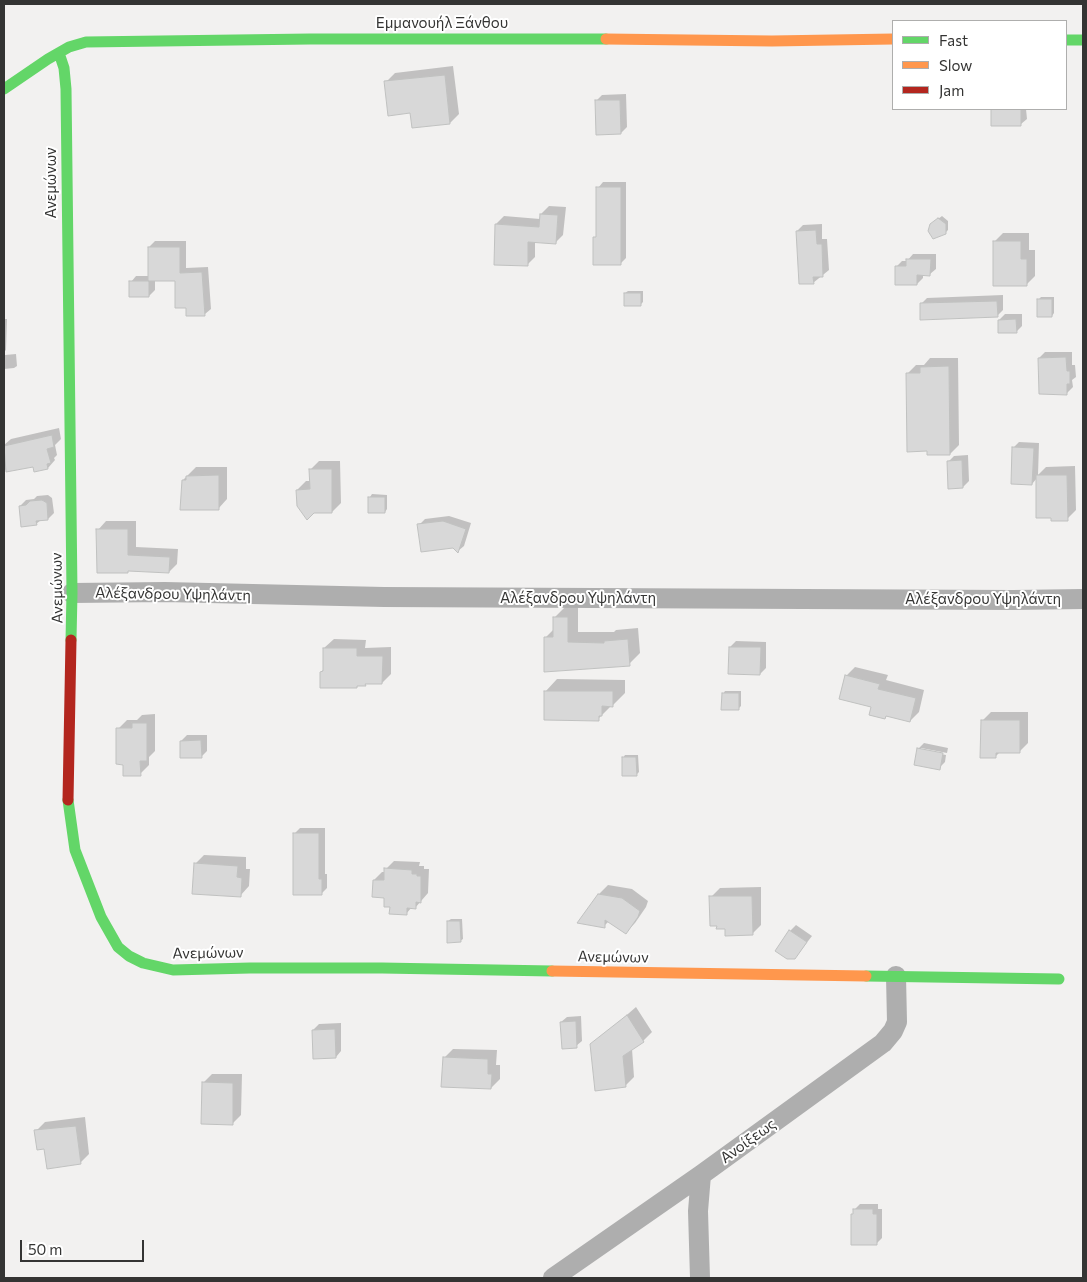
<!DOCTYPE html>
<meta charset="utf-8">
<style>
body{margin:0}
#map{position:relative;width:1087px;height:1282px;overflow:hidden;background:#f2f1f0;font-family:Commissioner,sans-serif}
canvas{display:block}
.frame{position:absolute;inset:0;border:5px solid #343433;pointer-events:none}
.legend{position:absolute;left:892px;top:20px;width:175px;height:90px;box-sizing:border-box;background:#fff;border:1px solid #aeaead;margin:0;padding:6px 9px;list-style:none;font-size:15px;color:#343433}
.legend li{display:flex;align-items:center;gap:10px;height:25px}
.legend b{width:25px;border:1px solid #aeaead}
.scale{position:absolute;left:20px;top:1240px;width:124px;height:22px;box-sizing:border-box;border:2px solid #343433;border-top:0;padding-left:6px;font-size:15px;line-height:18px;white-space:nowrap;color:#343433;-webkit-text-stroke:4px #fff;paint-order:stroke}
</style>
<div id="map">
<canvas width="1087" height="1282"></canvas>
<div class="frame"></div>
<ul class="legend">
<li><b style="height:6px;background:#63d668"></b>Fast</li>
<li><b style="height:6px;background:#ff974d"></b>Slow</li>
<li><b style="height:6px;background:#b3261e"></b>Jam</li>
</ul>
<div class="scale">50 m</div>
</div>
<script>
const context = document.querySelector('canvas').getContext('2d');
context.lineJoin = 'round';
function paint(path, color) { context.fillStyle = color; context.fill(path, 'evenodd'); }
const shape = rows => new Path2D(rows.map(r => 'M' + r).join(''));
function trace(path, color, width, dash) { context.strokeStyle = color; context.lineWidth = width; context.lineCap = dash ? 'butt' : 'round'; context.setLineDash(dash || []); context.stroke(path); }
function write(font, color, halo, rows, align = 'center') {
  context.font = font + ' Commissioner,sans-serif'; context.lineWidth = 4; context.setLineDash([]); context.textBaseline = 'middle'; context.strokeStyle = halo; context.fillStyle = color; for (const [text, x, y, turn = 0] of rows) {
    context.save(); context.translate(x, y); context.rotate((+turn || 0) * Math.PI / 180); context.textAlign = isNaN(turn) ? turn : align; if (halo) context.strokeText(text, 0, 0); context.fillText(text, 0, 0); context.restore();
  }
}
const shadow = shape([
 [453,66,459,114,450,123,411,112,386,82,395,73],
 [626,94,627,127,621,133,596,101,602,95],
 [992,109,1026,109,1027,119,1021,124,992,125],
 [603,182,626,182,626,258,620,264,595,238,597,235,598,188],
 [549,206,566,207,563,235,555,243,535,241,535,257,527,265,496,224,504,216,540,219,541,214],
 [942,216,948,221,948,230,945,233,934,222],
 [822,224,822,239,827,239,829,270,813,283,797,231,803,225],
 [1003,233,1029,233,1029,250,1035,250,1035,276,1026,285,994,242],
 [155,241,186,241,186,268,208,267,211,309,205,314,187,314,187,307,177,280,155,280,155,290,149,296,131,282,136,276,149,276,149,247],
 [913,254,936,254,936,269,930,274,923,274,923,278,917,284,896,267,902,261,907,261],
 [628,291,643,291,643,302,640,305,625,293],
 [1003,295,1003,310,997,316,921,304,927,298],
 [1041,297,1054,297,1054,313,1052,316,1038,300],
 [1005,314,1022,314,1022,326,1016,332,999,320],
 [4,319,7,319,6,350,4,352],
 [1045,352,1072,352,1072,365,1075,365,1076,377,1072,380,1073,387,1067,393,1039,358],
 [16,354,17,366,14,368,4,369,4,356,5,355],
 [930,358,958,358,959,445,950,454,907,374,916,365,924,365],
 [59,428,61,439,55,445,57,455,54,458,55,460,48,468,34,466,4,470,4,445,11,439],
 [1019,442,1039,443,1038,475,1046,467,1075,466,1076,510,1067,519,1037,478,1032,484,1013,448],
 [968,455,969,481,963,487,948,462,954,456],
 [319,461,340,461,341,503,332,512,297,490,306,481,311,481,310,470],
 [196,467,227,467,227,499,218,509,183,480],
 [372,494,387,495,387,509,385,512,370,497],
 [48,495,52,498,54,513,48,519,41,520,36,524,20,506,26,500,34,499,37,496],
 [449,516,471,523,464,546,458,551,419,525,425,519],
 [106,521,136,521,136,547,178,549,177,564,169,572,129,570,127,572,98,530],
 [565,607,578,607,578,632,614,632,616,630,638,628,640,653,629,664,545,638,554,629,554,618],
 [334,639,366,640,365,648,391,647,391,674,382,683,367,683,365,685,358,685,357,687,321,672,324,669,324,648],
 [736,641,766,642,766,668,760,674,730,647],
 [855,667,888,675,886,680,924,690,919,712,910,721,887,715,884,718,846,676],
 [557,679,625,680,625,693,613,705,610,705,610,707,598,719,545,692],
 [725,691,741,691,741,706,739,708,723,694],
 [991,712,1028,712,1028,743,1019,752,1000,752,996,756,982,721],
 [155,714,155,751,149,757,149,765,140,774,124,763,118,729,127,720,137,720,142,715],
 [187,735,207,735,207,751,201,757,181,741],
 [924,743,948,748,947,753,921,748,921,750,946,755,945,762,939,768,918,749],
 [625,755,638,755,639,772,636,775,623,758],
 [300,828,325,828,325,874,327,874,327,888,321,894,294,834],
 [204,855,246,857,246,869,250,869,249,886,240,896,195,864],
 [394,861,420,862,419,866,424,866,424,869,429,869,428,893,415,908,412,907,406,914,391,906,374,880,382,872,385,872,386,869],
 [608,885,632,889,648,901,646,907,635,923,626,932,609,921,604,926,599,894],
 [761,887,761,925,752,934,711,897,720,888],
 [451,919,462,919,463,939,460,941,448,921],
 [796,925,812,936,795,958,790,931],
 [636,1007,652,1032,643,1041,632,1049,634,1077,625,1086,592,1045],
 [581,1016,582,1041,576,1046,561,1022,567,1017],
 [341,1023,341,1051,336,1057,313,1030,319,1024],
 [453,1049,497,1050,496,1065,500,1065,500,1079,491,1088,444,1058],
 [212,1074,242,1074,241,1115,232,1124,203,1083],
 [85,1117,89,1154,80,1163,45,1148,36,1131,45,1122],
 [860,1204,878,1204,878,1209,882,1209,882,1238,877,1243,855,1212,855,1209]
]);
const building = shape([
 [445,75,450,124,412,128,410,113,388,116,384,81,445,75],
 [595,100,620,100,621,134,596,135,595,100],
 [991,109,1021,109,1021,126,991,126,991,109],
 [596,187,621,187,621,265,593,265,593,237,596,237,596,187],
 [540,214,558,215,556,244,528,242,528,266,494,265,495,224,539,227,540,214],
 [938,218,946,224,946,234,933,239,928,231,930,224,938,218],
 [816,230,817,244,822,244,823,277,813,277,814,284,799,284,796,231,816,230],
 [993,241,1021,241,1021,259,1027,259,1027,286,993,286,993,241],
 [148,247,180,247,180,273,202,272,205,316,186,316,186,308,175,308,175,281,148,281,148,247],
 [906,259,931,259,930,276,917,275,917,285,895,285,895,266,906,266,906,259],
 [129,281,149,281,149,297,129,297,129,281],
 [624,293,641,293,641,306,624,306,624,293],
 [1037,299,1052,299,1052,317,1037,317,1037,299],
 [997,301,998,317,920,320,920,303,997,301],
 [1016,319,1017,333,998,333,998,320,1016,319],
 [1066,357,1067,371,1070,371,1070,384,1067,384,1067,395,1039,394,1038,358,1066,357],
 [949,366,950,455,927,455,927,451,907,452,906,373,920,373,920,367,949,366],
 [52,435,54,447,47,449,51,463,47,464,48,469,34,472,33,467,6,472,4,446,52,435],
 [1012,447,1034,448,1032,485,1011,484,1012,447],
 [962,460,963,488,948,489,947,461,962,460],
 [309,469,332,469,332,513,314,513,307,520,297,506,296,490,310,489,309,469],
 [219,475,219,510,180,510,182,480,186,480,186,476,219,475],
 [1036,475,1067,475,1068,521,1051,521,1051,518,1036,518,1036,475],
 [368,497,385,497,385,513,368,513,368,497],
 [42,500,47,503,48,520,36,521,37,525,21,527,19,506,26,505,30,501,42,500],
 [443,521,466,529,458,553,453,548,421,552,417,524,443,521],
 [96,529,128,529,128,555,170,557,169,573,128,571,128,573,97,573,96,529],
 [553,617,568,617,568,642,604,643,604,641,628,639,630,666,544,672,544,637,553,637,553,617],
 [729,647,761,647,760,675,728,674,729,647],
 [323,648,357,648,357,656,383,656,382,684,365,684,366,686,357,686,357,688,320,688,320,672,323,671,323,648],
 [845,675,880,684,878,689,916,698,910,722,886,716,885,719,869,715,871,707,839,699,845,675],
 [544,691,613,691,613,707,602,706,602,716,599,716,599,721,544,720,544,691],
 [722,693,739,693,739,710,721,710,722,693],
 [981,720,1020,720,1020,753,996,753,996,758,980,758,981,720],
 [132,723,147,723,147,761,140,761,141,776,123,776,123,765,116,764,116,728,132,728,132,723],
 [201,740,202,758,180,758,180,741,201,740],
 [917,748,943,753,940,770,914,765,917,748],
 [622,757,636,757,637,776,622,776,622,757],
 [293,833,319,833,319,879,322,879,322,895,293,895,293,833],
 [194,863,238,866,237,877,242,878,241,897,192,894,194,863],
 [384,868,412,870,412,874,417,874,417,876,421,876,421,903,416,902,416,909,407,908,407,915,389,914,390,907,384,907,384,898,372,897,373,880,384,880,384,868],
 [598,894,622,898,640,911,638,917,626,934,605,920,605,928,577,923,598,894],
 [709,896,752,896,753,935,725,936,725,929,716,929,717,926,710,926,709,896],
 [447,921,460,921,461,942,447,943,447,921],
 [789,930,807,942,795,959,787,959,775,951,789,930],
 [627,1015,644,1042,623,1056,626,1087,595,1091,590,1044,627,1015],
 [576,1021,577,1048,562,1049,560,1022,576,1021],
 [335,1029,336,1058,313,1059,312,1030,335,1029],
 [443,1057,488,1059,488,1074,492,1074,491,1089,441,1087,443,1057],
 [202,1082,233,1083,233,1125,201,1124,202,1082],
 [76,1126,81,1164,47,1169,44,1149,37,1150,34,1130,76,1126],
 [853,1209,873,1209,873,1214,877,1214,877,1245,851,1245,851,1214,853,1214,853,1209]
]);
const street = shape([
 [72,593,165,592,384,597,1013,600,1083,599],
 [553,1278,701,1175,883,1043,893,1031,897,1022,896,976],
 [700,1278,698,1211,701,1175]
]);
const fast = shape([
 [1066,40,1083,40],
 [59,53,64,68,66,89,72,593,71,640],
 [4,89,48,59,69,47,86,42,310,39,606,39],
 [68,800,75,850,101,917,118,947,129,956,143,963,173,970,250,968,382,968,552,971],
 [866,976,1059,979]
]);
const slow = shape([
 [606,39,772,41,893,39],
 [552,971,866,976]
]);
const jam = shape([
 [68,800,71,640]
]);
const streetNames = [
 ["Εμμανουήλ Ξάνθου",442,23],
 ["Ανεμώνων",51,183,-90],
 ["Ανεμώνων",57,588,-91],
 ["Αλέξανδρου Υψηλάντη",173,594,1],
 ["Αλέξανδρου Υψηλάντη",578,598],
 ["Αλέξανδρου Υψηλάντη",983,599],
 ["Ανεμώνων",208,953,-1],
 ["Ανεμώνων",613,957,1],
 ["Ανοίξεως",748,1141,-36]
];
paint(shadow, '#0003');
paint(building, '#d8d8d8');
trace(building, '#c0c1c0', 1);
trace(street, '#aeaeae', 20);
trace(fast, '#63d668', 11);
trace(slow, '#ff974d', 11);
trace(jam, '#b3261e', 11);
write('15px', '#343433', '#fff', streetNames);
</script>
